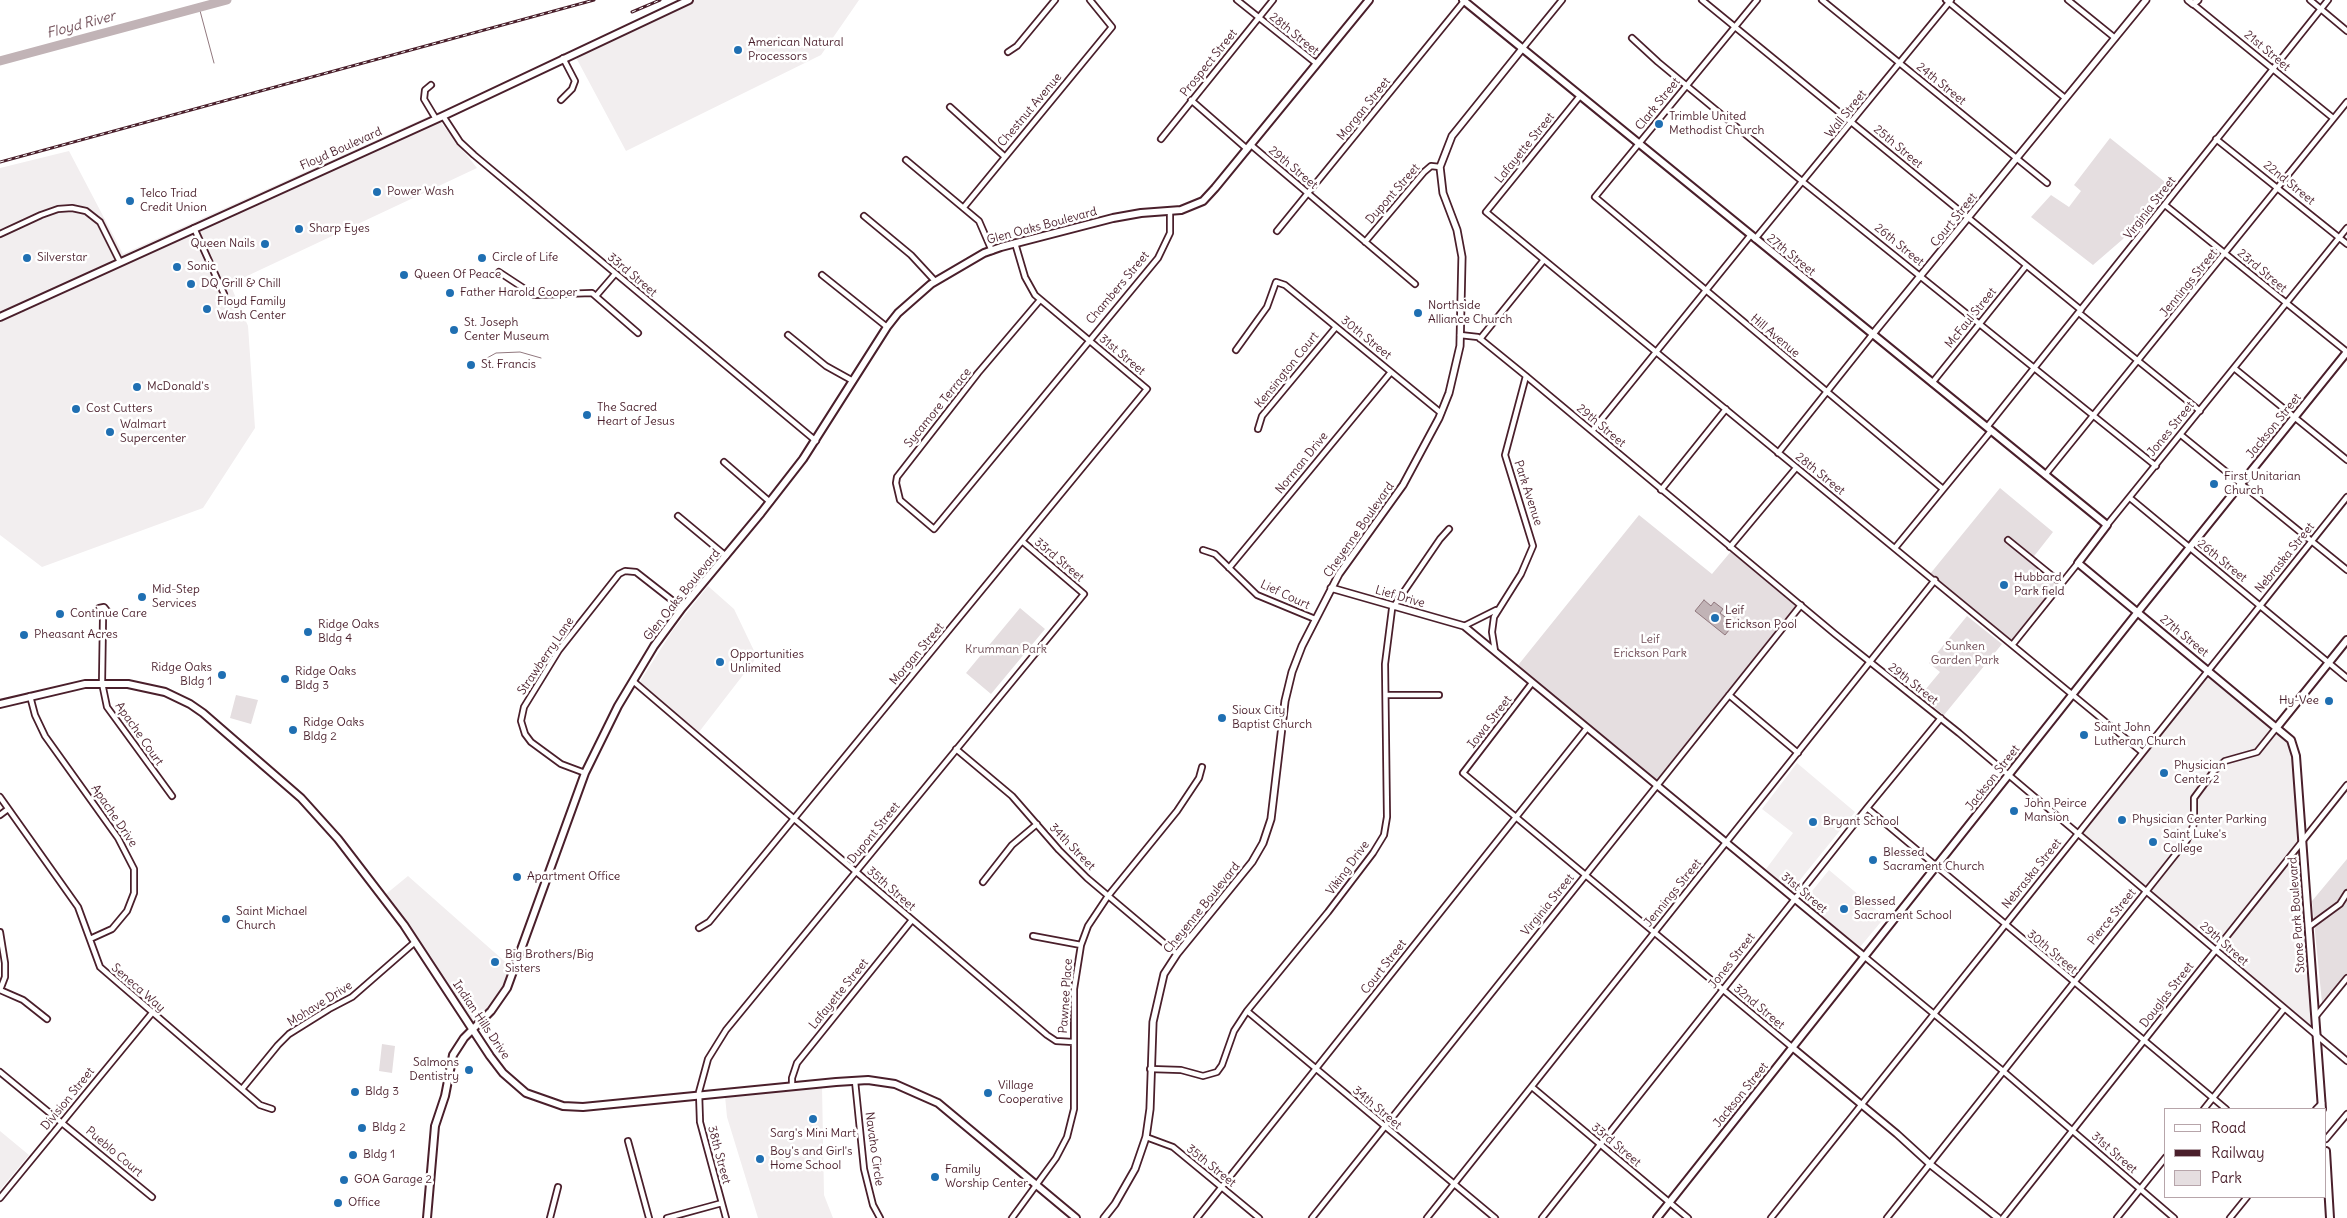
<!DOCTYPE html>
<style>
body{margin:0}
#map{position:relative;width:2347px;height:1218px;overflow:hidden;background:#fff;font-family:Delius,sans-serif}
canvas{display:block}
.legend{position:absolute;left:2164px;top:1108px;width:162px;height:90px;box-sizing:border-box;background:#fff;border:1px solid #b7a5aa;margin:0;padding:6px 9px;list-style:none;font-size:15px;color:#4a1f2b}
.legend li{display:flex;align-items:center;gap:10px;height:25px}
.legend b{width:25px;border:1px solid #b7a5aa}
</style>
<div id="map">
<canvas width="2347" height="1218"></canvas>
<ul class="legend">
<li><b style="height:6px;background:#fff"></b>Road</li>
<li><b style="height:6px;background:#4a1f2b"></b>Railway</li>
<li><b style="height:14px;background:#e5dee0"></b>Park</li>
</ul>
</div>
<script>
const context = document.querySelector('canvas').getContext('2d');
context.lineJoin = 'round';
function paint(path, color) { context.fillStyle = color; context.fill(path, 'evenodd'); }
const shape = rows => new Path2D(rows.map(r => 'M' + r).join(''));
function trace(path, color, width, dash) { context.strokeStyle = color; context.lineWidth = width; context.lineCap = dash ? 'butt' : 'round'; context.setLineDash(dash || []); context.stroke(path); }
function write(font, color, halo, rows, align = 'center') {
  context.font = font + ' Delius,sans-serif'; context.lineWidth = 5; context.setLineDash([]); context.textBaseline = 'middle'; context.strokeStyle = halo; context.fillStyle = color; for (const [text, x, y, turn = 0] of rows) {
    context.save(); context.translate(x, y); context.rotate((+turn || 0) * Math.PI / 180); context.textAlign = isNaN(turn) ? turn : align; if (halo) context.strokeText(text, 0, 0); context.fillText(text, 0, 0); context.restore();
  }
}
const built = shape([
 [680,0,859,0,821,55,626,151,572,50],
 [438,112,442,124,477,168,230,284,248,326,255,428,203,508,42,567,0,535,0,168,69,151,123,254],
 [708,586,734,609,757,657,699,732,639,683,673,630],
 [2208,670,2295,746,2317,1037,2077,834],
 [1797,763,1855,812,1791,891,1766,869,1793,833,1762,809],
 [1829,870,1885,917,1860,947,1804,901],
 [408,876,511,967,501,991,474,1023,386,894],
 [822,1086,824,1195,833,1218,758,1218,727,1117,725,1096],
 [0,1131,29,1155,0,1190]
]);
const green = shape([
 [2110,138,2165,182,2123,239,2093,265,2031,217,2051,195,2069,207,2081,191,2074,185],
 [2000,488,2053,532,2031,560,2060,583,2012,642,1930,574],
 [1639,515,1712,574,1733,549,1801,605,1655,786,1515,669],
 [1020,608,1045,629,991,694,966,673],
 [1967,616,2002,644,1944,715,1920,696,1940,672,1929,663],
 [236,695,258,700,251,724,230,718],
 [2347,859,2347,973,2322,1003,2312,901],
 [382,1044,395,1046,392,1073,379,1071]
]);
const water = shape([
 [1704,600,1711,606,1714,602,1723,609,1720,613,1734,624,1725,635,1695,611,1704,600]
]);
const stream = shape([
 [213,0,214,4],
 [199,7,214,63],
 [487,358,496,353,520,352,541,358]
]);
const river = shape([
 [0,61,227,0]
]);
const minor = shape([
 [1237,0,1317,64],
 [1702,0,2081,310],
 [1757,0,1595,197,1943,489],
 [1822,0,2047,183],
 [1946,0,2065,98],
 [2068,0,2115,38],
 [2310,0,2347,31],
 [2193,4,2333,118],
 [1632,38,1658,62,1803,182,2156,466],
 [1522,49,1562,0],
 [1008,52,1017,46,1055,0],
 [431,85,425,90,424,99,436,119],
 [1580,96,1486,212,2142,752],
 [561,100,572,89,575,81,563,58],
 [1191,100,1247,149],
 [950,107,1004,156],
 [443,116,460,142,474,155,816,441],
 [1161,139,1273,0],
 [2216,139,2347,244],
 [1251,145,1415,284],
 [906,160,979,221,992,251],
 [2165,205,2347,352],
 [964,207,1112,27,1090,0],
 [864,216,911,255,935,281],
 [194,228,224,294],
 [1277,231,1465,0],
 [0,234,41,215,58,209,72,208,86,211,100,222,120,262],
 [1755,239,1951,0],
 [1365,242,1424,172,1431,166,1440,167],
 [499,272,534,295,592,293,638,333],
 [822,275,887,327],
 [596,296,615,274],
 [1040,300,978,373,897,477,896,483,900,500,934,529,1158,258,1170,233,1170,211],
 [2079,313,2200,411],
 [788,335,826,366,853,381],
 [1460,335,1478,337,1526,376,1835,634,1959,733,2347,1061],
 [1480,339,1543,261],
 [1236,350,1267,307,1276,282,1285,285,1441,413],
 [2234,368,2347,460],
 [1932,383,2026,266],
 [1987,427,2328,0],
 [1258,429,1262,416,1336,327],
 [1592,431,1750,236],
 [2181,435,2347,570],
 [1778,453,1872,335],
 [724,462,770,502],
 [2045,475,2347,102],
 [1661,490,1726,409],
 [2130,498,2347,678],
 [678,516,726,556],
 [2107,525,2347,228],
 [2008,540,2061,583],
 [1730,547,1796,468],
 [1895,548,1991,431],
 [1203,550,1215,554,1257,595,1315,619],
 [1229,568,1391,372],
 [103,618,98,612,99,608,104,607,108,612,103,618,102,683,107,707,172,796],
 [1464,626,1496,610],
 [2013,644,2078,563],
 [1495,651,1492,632,1494,617,1521,574,1533,546,1505,455,1526,376],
 [633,681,1047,1035,1056,1041,1073,1042],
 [1532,683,1463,773,1793,1048],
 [1387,695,1439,695],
 [1729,695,1798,753],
 [30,696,35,715,45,736,118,838,134,869,134,893,127,911,112,929,90,939],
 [956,749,1012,796,1059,850,1087,878,1177,954],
 [585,773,561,764,531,742,525,734,521,721,524,707,559,650,619,574,625,571,636,572,682,608],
 [0,797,78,907,100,967,260,1105,272,1109],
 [1867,808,2226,1109],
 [0,815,8,809],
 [983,882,1012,845,1037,824],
 [2310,926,2340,904,2347,893],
 [699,928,709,922,1147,389,1035,295,1025,277,1015,243],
 [0,932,5,963,5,977,0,990],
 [1033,936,1081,945],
 [1865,957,2003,1071,2174,1218],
 [0,990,23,1000,47,1019],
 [1247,1011,1495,1218],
 [2316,1016,2347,978],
 [1150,1069,1181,1070,1203,1076,1217,1072,1222,1065,1234,1031,1247,1011,1328,912,1373,853,1384,835,1387,817,1385,664,1392,609,1440,539,1449,529],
 [0,1072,152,1197],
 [855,1081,864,1169,873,1205,880,1218],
 [792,1086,792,1078,797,1063,912,920],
 [1532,1087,1688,1218],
 [242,1089,278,1045,289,1034,329,1009,352,997,415,942],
 [2204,1109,2284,1009],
 [2316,1109,2322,1103],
 [1146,1137,1173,1147,1259,1218],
 [2326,1139,2347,1114],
 [628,1141,649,1218],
 [0,1198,152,1013],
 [550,1218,558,1187],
 [667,1218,722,1203],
 [726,1218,700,1122,699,1092,708,1059,726,1030,1084,594,1022,541],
 [1012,1218,1056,1158,1067,1137,1074,1109,1074,989,1081,945,1088,926,1108,896,1177,811,1199,778,1202,767],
 [1197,1218,1587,728],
 [1312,1218,1801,605],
 [1427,1218,1935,580],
 [1542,1218,1867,808,1941,718],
 [1771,1218,2347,497],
 [1887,1218,2187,840,2194,824,2194,798,2214,771,2225,761,2257,752,2277,727],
 [2003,1218,2347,785],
 [2117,1218,2166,1157],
 [2230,1218,2247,1197]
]);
const tertiary = shape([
 [2188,0,2193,4,2198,0],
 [1872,335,2146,0],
 [1331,588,1464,626,1865,957],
 [1793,1048,1897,1134,1931,1165,1998,1218],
 [1104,1218,1115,1204,1135,1169,1146,1137,1150,1109,1153,1022,1164,974,1177,954,1252,862,1263,843,1271,819,1285,701,1292,672,1302,646,1339,574,1403,485,1439,418,1449,393,1460,346,1462,257,1457,230,1443,193,1440,167,1452,136,1522,49]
]);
const secondary = shape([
 [1463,0,2107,525,2078,563,2291,740,2296,756,2322,1109],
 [0,317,443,116,689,0],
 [0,704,85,684,128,684,165,692,190,704,203,713,301,798,338,839,404,925,490,1056,503,1073,526,1093,563,1106,583,1107,836,1082,868,1080,895,1084,938,1103,1076,1218],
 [2277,727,2347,640],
 [2326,1151,2330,1218],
 [427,1218,435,1126,445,1096,453,1055,464,1038,491,1011,507,988,585,773,618,706,654,646,682,608,761,513,803,459,887,327,898,313,931,284,984,253,1001,247,1113,218,1141,213,1181,210,1203,201,1215,188,1369,0],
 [1657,1218,2137,613,2347,352]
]);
const rail = shape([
 [632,12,660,0],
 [0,162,594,0]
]);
const markers = [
 [738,50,5,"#1f6fb2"],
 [1659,124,5,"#1f6fb2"],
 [377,192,5,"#1f6fb2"],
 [130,201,5,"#1f6fb2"],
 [299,229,5,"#1f6fb2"],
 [265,244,5,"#1f6fb2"],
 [27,258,5,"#1f6fb2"],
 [482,258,5,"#1f6fb2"],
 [177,267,5,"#1f6fb2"],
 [404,275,5,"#1f6fb2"],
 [191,284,5,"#1f6fb2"],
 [450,293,5,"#1f6fb2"],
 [207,309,5,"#1f6fb2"],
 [1418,313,5,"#1f6fb2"],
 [454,330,5,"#1f6fb2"],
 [471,365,5,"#1f6fb2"],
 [137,387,5,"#1f6fb2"],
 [76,409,5,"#1f6fb2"],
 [587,415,5,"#1f6fb2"],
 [110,432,5,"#1f6fb2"],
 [2214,484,5,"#1f6fb2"],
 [2004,585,5,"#1f6fb2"],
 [142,597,5,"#1f6fb2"],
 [60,614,5,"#1f6fb2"],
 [1715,618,5,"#1f6fb2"],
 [308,632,5,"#1f6fb2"],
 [24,635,5,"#1f6fb2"],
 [720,662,5,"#1f6fb2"],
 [222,675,5,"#1f6fb2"],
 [285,679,5,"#1f6fb2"],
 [2329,701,5,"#1f6fb2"],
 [1222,718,5,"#1f6fb2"],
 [293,730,5,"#1f6fb2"],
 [2084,735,5,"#1f6fb2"],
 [2164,773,5,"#1f6fb2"],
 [2014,811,5,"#1f6fb2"],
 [2122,820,5,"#1f6fb2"],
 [1813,822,5,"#1f6fb2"],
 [2153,842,5,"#1f6fb2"],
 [1873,860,5,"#1f6fb2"],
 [517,877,5,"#1f6fb2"],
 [1844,909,5,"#1f6fb2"],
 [226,919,5,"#1f6fb2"],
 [495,962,5,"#1f6fb2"],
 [469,1070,5,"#1f6fb2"],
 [355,1092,5,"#1f6fb2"],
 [988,1093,5,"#1f6fb2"],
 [813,1119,5,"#1f6fb2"],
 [362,1128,5,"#1f6fb2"],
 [353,1155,5,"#1f6fb2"],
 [760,1159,5,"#1f6fb2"],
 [935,1177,5,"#1f6fb2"],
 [344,1180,5,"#1f6fb2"],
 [338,1203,5,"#1f6fb2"]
];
const streetNames = [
 ["28th Street",1294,34,39],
 ["21st Street",2267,51,40],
 ["Prospect Street",1209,63,-51],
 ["24th Street",1941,84,39],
 ["Clark Street",1658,104,-51],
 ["Morgan Street",1364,109,-51],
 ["Chestnut Avenue",1030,110,-50],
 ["Wall Street",1846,114,-51],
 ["25th Street",1898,147,40],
 ["Lafayette Street",1525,148,-51],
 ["Floyd Boulevard",341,149,-24],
 ["29th Street",1293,168,40],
 ["22nd Street",2289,183,39],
 ["Dupont Street",1393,194,-49],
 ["Virginia Street",2150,208,-52],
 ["Court Street",1954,220,-51],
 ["Glen Oaks Boulevard",1042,226,-15],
 ["26th Street",1899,245,39],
 ["27th Street",1791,255,39],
 ["23rd Street",2262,271,40],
 ["33rd Street",632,275,40],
 ["Jennings Street",2189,283,-51],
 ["Chambers Street",1118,288,-50],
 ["McFaul Street",1971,318,-51],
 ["Hill Avenue",1775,336,40],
 ["30th Street",1366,338,39],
 ["31st Street",1122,355,40],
 ["Kensington Court",1287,370,-51],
 ["Sycamore Terrace",938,408,-51],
 ["29th Street",1601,426,40],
 ["Jackson Street",2274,426,-51],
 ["Jones Street",2171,429,-51],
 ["Norman Drive",1302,463,-51],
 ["28th Street",1820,474,39],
 ["Park Avenue",1528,493,72],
 ["Cheyenne Boulevard",1359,530,-55],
 ["Nebraska Street",2285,558,-51],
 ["33rd Street",1059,560,40],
 ["26th Street",2222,561,39],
 ["Glen Oaks Boulevard",682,595,-51],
 ["Lief Court",1285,595,25],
 ["Lief Drive",1400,597,16],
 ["27th Street",2184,636,39],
 ["Morgan Street",917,654,-50],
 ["Strawberry Lane",546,656,-56],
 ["29th Street",1913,684,38],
 ["Iowa Street",1490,722,-52],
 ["Apache Court",139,734,55],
 ["Jackson Street",1993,778,-52],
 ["Apache Drive",114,816,56],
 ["Dupont Street",874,833,-51],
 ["34th Street",1072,847,46],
 ["Viking Drive",1348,868,-54],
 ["Nebraska Street",2032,874,-51],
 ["35th Street",891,889,41],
 ["Jennings Street",1673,893,-51],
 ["31st Street",1804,893,40],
 ["Virginia Street",1548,905,-51],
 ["Cheyenne Boulevard",1202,908,-51],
 ["Stone Park Boulevard",2297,915,-94],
 ["Pierce Street",2112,917,-51],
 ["29th Street",2224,944,41],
 ["30th Street",2052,952,40],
 ["Jones Street",1732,961,-52],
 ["Court Street",1384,967,-52],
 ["Seneca Way",138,988,41],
 ["Lafayette Street",839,994,-51],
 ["Douglas Street",2167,995,-52],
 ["Pawnee Place",1066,996,-86],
 ["Mohave Drive",320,1004,-32],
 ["32nd Street",1759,1007,40],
 ["Indian Hills Drive",481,1020,56],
 ["Jackson Street",1741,1095,-51],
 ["Division Street",68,1099,-51],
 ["34th Street",1377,1108,40],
 ["33rd Street",1616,1145,40],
 ["Navaho Circle",874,1149,82],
 ["Pueblo Court",114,1152,40],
 ["31st Street",2114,1153,41],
 ["38th Street",719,1155,75],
 ["35th Street",1211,1166,39]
];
const poiNames = [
 ["American Natural",748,43],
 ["Processors",748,57],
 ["Trimble United",1669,117],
 ["Methodist Church",1669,131],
 ["Power Wash",387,192],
 ["Telco Triad",140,194],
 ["Credit Union",140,208],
 ["Sharp Eyes",309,229],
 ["Queen Nails",255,244,"right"],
 ["Silverstar",37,258],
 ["Circle of Life",492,258],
 ["Sonic",187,267],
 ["Queen Of Peace",414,275],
 ["DQ Grill & Chill",201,284],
 ["Father Harold Cooper",460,293],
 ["Floyd Family",217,302],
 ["Wash Center",217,316],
 ["Northside",1428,306],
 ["Alliance Church",1428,320],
 ["St. Joseph",464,323],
 ["Center Museum",464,337],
 ["St. Francis",481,365],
 ["McDonald's",147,387],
 ["The Sacred",597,408],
 ["Heart of Jesus",597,422],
 ["Cost Cutters",86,409],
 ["Walmart",120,425],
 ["Supercenter",120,439],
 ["First Unitarian",2224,477],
 ["Church",2224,491],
 ["Hubbard",2014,578],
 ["Park field",2014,592],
 ["Mid-Step",152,590],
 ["Services",152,604],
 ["Leif",1725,611],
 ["Erickson Pool",1725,625],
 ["Continue Care",70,614],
 ["Ridge Oaks",318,625],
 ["Bldg 4",318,639],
 ["Pheasant Acres",34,635],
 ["Opportunities",730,655],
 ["Unlimited",730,669],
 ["Ridge Oaks",212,668,"right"],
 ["Bldg 1",212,682,"right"],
 ["Ridge Oaks",295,672],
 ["Bldg 3",295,686],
 ["Hy-Vee",2319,701,"right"],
 ["Sioux City",1232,711],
 ["Baptist Church",1232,725],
 ["Ridge Oaks",303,723],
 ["Bldg 2",303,737],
 ["Saint John",2094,728],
 ["Lutheran Church",2094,742],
 ["Physician",2174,766],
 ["Center 2",2174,780],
 ["John Peirce",2024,804],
 ["Mansion",2024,818],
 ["Physician Center Parking",2132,820],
 ["Bryant School",1823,822],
 ["Saint Luke's",2163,835],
 ["College",2163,849],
 ["Blessed",1883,853],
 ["Sacrament Church",1883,867],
 ["Apartment Office",527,877],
 ["Blessed",1854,902],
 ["Sacrament School",1854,916],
 ["Saint Michael",236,912],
 ["Church",236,926],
 ["Big Brothers/Big",505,955],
 ["Sisters",505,969],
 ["Salmons",459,1063,"right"],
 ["Dentistry",459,1077,"right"],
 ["Village",998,1086],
 ["Cooperative",998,1100],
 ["Bldg 3",365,1092],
 ["Bldg 2",372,1128],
 ["Sarg's Mini Mart",813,1134,"center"],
 ["Boy's and Girl's",770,1152],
 ["Home School",770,1166],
 ["Bldg 1",363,1155],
 ["Family",945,1170],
 ["Worship Center",945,1184],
 ["GOA Garage 2",354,1180],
 ["Office",348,1203]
];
const parkNames = [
 ["Leif",1650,640],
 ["Erickson Park",1650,654],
 ["Sunken",1965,647],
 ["Garden Park",1965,661],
 ["Krumman Park",1006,650]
];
const waterNames = [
 ["Floyd River",81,25,-15]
];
paint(built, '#f2eeef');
paint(green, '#e5dee0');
paint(water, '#c1b3b6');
trace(water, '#91787e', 1);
trace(stream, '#91787e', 1);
trace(river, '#c1b3b6', 9);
trace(minor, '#4a1f2b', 8);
trace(tertiary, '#4a1f2b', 9);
trace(secondary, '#4a1f2b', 10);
trace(minor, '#fff', 4.5);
trace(tertiary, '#fff', 5.5);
trace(secondary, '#fff', 6);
trace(rail, '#4a1f2b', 3);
trace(rail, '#fff', 1, [4]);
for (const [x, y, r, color] of markers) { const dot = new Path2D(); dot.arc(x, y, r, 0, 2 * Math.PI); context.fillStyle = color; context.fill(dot); trace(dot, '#fff', 2); }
write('12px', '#4a1f2b', '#fff', streetNames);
write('12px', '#4a1f2b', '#fff', poiNames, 'left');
write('12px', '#714f58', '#fff', parkNames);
write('italic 14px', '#74535c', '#fff', waterNames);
</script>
